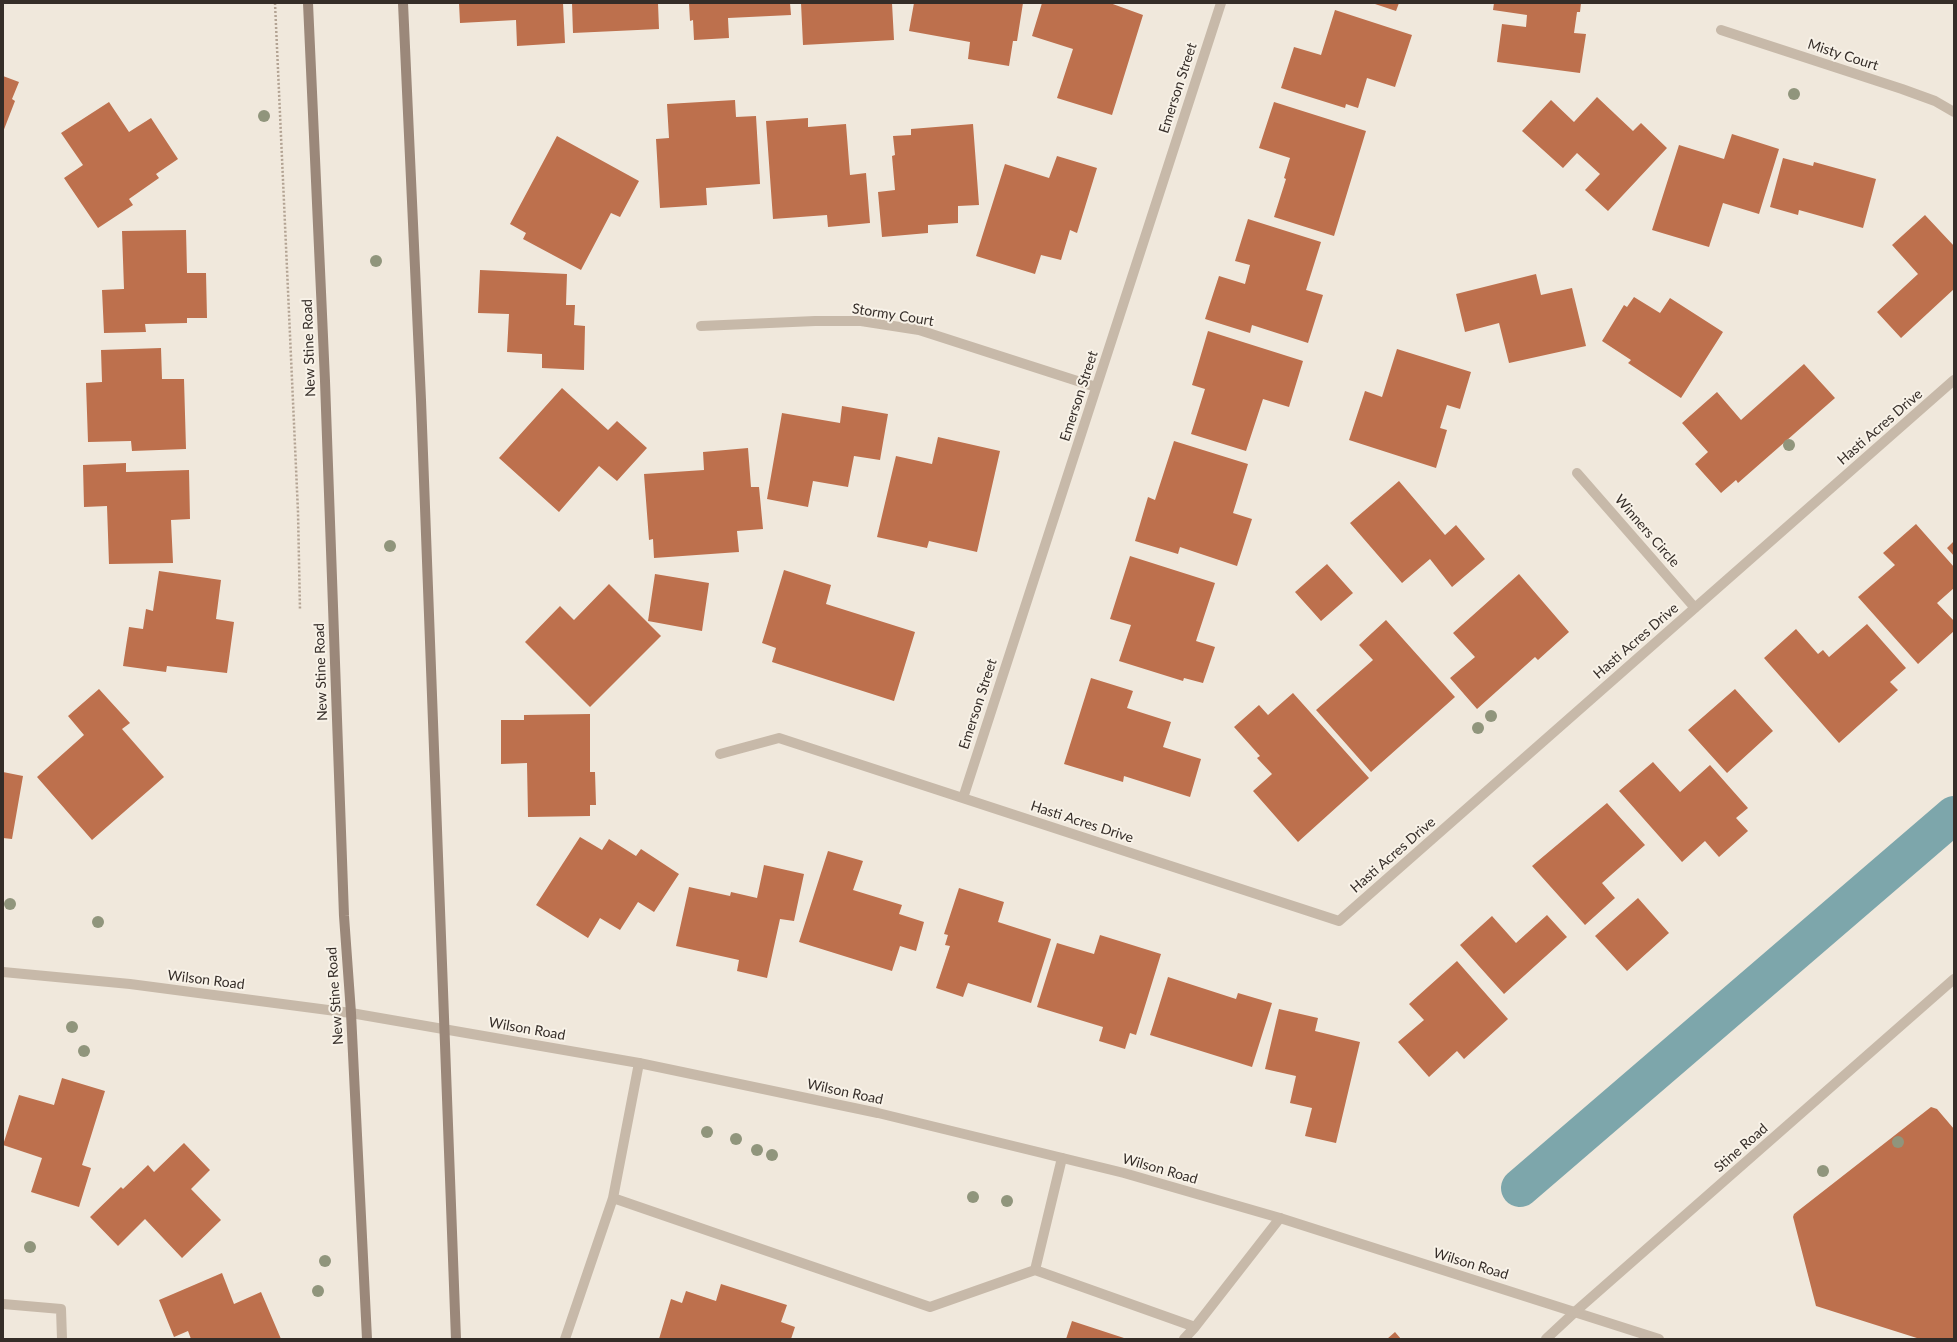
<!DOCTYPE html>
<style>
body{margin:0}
#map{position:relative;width:1957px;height:1342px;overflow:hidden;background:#f0e8dc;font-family:Lato,sans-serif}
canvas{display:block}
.frame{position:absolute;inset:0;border:4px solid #352d28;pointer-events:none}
</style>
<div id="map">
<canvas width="1957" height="1342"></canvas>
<div class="frame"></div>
</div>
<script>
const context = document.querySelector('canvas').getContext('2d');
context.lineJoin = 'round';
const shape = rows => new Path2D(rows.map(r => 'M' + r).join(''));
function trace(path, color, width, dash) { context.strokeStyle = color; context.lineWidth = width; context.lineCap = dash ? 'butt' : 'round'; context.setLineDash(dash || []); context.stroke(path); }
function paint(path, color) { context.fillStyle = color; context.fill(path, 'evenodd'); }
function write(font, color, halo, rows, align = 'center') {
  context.font = font + ' Lato,sans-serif'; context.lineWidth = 4; context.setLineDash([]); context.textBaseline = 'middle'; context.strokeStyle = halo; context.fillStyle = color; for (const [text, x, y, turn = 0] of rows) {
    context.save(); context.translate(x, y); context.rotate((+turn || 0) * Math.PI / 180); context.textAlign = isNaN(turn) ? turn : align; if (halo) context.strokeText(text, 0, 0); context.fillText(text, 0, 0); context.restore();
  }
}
const canal = shape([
 [1520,1188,1954,815]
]);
const building = shape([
 [459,3,563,3,565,43,517,46,516,20,460,23],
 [572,3,658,3,659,29,573,33],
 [689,3,790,3,791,15,728,18,729,38,694,40,693,20,690,21],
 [801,3,892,3,894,40,803,45],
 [914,3,1023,3,1017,41,1013,41,1009,66,968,59,970,42,909,31],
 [1042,3,1110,3,1143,15,1112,115,1057,98,1073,49,1032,36],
 [1372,3,1399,3,1396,11],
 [1494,3,1581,3,1580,12,1577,12,1574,33,1586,34,1580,73,1497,62,1502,24,1526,27,1527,15,1493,10],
 [1335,10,1412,35,1395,87,1367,78,1358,108,1346,104,1345,108,1281,88,1294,47,1321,55],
 [3,76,19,82,12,99,15,101,3,132],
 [1597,97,1633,131,1641,123,1667,148,1608,211,1585,190,1600,174,1577,153,1563,168,1522,131,1551,100,1574,122],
 [735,100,736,117,756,116,760,184,706,188,707,205,660,208,656,139,669,138,667,104],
 [109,102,129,132,151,118,178,159,156,174,159,178,129,199,133,205,98,228,64,178,83,165,61,133],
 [1274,102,1366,131,1334,236,1274,217,1286,179,1284,178,1290,158,1259,148],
 [808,118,808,127,846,124,850,175,866,173,870,223,828,227,827,215,773,219,766,121],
 [973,124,979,205,958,206,958,223,928,225,928,233,882,237,878,192,895,190,892,156,895,155,893,136,911,135,911,129],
 [1732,134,1779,149,1759,214,1723,203,1709,247,1652,230,1679,145,1724,159],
 [557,136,639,181,620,217,611,213,581,270,523,239,526,233,510,224],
 [1057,156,1097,168,1077,233,1070,230,1061,260,1041,255,1035,274,976,256,1005,164,1049,178],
 [1783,158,1813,166,1814,162,1876,179,1863,228,1799,210,1798,215,1770,207],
 [1925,215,1954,246,1954,289,1901,338,1877,312,1918,274,1892,245],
 [1248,219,1321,242,1306,290,1323,295,1308,343,1252,325,1250,333,1205,319,1219,276,1245,284,1250,265,1235,261],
 [186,230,187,273,206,273,207,318,187,318,187,323,145,324,146,332,104,333,102,290,124,289,122,231],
 [480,270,567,274,566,305,575,305,574,325,585,326,584,370,542,368,542,354,507,352,509,314,478,313],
 [1536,274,1541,295,1572,288,1586,346,1509,363,1499,323,1465,332,1456,294],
 [1634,297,1660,313,1670,298,1723,332,1681,398,1628,363,1631,360,1602,341,1624,305,1627,307],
 [1208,331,1303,361,1289,407,1263,399,1246,451,1191,434,1205,389,1192,385],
 [161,348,162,379,184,379,186,449,132,451,131,441,88,442,86,383,102,382,101,350],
 [1397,349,1471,372,1460,409,1447,405,1440,428,1447,430,1436,468,1349,440,1365,391,1382,397],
 [1804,364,1835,398,1738,483,1736,480,1721,493,1695,464,1708,452,1682,423,1717,392,1741,420],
 [562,388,608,430,617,421,647,448,617,481,599,466,559,512,499,458],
 [842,406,888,414,880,460,854,456,848,487,813,481,808,507,767,499,782,413,840,423],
 [938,437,1000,451,977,552,929,541,927,548,877,537,896,456,932,464],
 [1174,441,1248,464,1233,513,1252,519,1237,566,1180,547,1178,554,1135,541,1148,497,1155,500],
 [748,448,751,487,759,487,763,529,737,531,739,552,654,558,653,539,649,540,644,474,704,470,703,452],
 [126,463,126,472,189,470,190,519,171,520,173,563,109,564,107,506,84,507,83,465],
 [1399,481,1445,535,1456,525,1485,559,1452,587,1430,559,1402,583,1350,523],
 [1916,524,1954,567,1954,588,1937,603,1954,621,1954,631,1918,664,1858,597,1895,565,1883,553],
 [1954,541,1954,556,1947,548],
 [1130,556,1215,583,1196,641,1215,647,1203,683,1184,678,1183,681,1119,661,1131,625,1110,619],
 [1327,564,1353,593,1321,621,1295,592],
 [784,570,831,585,826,604,915,632,894,701,772,662,776,648,762,643],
 [159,571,221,580,216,619,234,622,227,673,167,666,166,672,123,666,129,627,143,629,146,609,153,611],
 [655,574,709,583,702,631,648,621],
 [1519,574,1569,632,1538,660,1535,657,1477,709,1450,678,1475,657,1453,633],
 [609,584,661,636,590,707,525,642,560,606,574,620],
 [1386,620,1455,697,1371,772,1316,710,1373,660,1359,645],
 [1867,624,1906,668,1890,682,1898,690,1839,743,1764,658,1796,629,1818,654,1823,650,1829,657],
 [1091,678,1133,691,1127,708,1171,722,1163,747,1201,759,1190,797,1124,776,1123,782,1064,764],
 [99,689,130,723,122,729,164,777,92,840,37,777,84,735,68,716],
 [1735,689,1773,731,1727,773,1688,730],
 [1293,693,1369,778,1298,842,1253,791,1272,774,1257,758,1260,756,1234,727,1259,705,1268,715],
 [590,714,590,772,595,772,596,805,590,805,590,816,528,817,527,763,501,764,501,720,524,720,524,715],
 [1653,762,1680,792,1710,765,1748,808,1736,818,1748,831,1719,857,1705,841,1682,862,1619,791],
 [3,772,23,776,12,839,3,838],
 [1607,803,1645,845,1602,883,1615,898,1585,925,1532,866],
 [580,837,602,850,609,839,636,856,641,849,679,874,654,912,638,902,620,930,600,918,588,938,536,905],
 [828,851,863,861,853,890,902,905,899,914,924,922,916,951,900,946,892,971,799,942],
 [764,865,804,874,794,921,780,919,767,978,737,971,739,960,676,946,689,887,730,896,731,892,757,898],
 [959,888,1004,902,998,922,1051,939,1031,1003,968,983,963,997,936,988,950,946,945,945,948,935,944,934],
 [1638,898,1669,933,1627,971,1595,936],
 [1547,915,1567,937,1504,994,1460,945,1492,916,1516,943],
 [1100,935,1161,954,1136,1035,1130,1033,1125,1049,1099,1041,1103,1027,1037,1007,1057,943,1094,954],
 [1457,961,1508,1019,1464,1059,1457,1051,1429,1077,1398,1042,1424,1020,1409,1004],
 [1168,977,1236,999,1238,993,1272,1003,1252,1067,1150,1035],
 [1279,1009,1318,1018,1315,1031,1360,1042,1336,1143,1305,1136,1312,1108,1290,1103,1296,1076,1265,1069],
 [62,1078,105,1091,82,1165,91,1168,79,1207,31,1192,42,1158,3,1145,19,1095,54,1105],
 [1931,1107,1937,1109,1954,1129,1954,1339,1920,1339,1816,1306,1793,1217,1794,1214],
 [184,1143,210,1170,191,1189,221,1220,182,1258,145,1219,118,1246,90,1217,121,1187,123,1189,148,1165,154,1172],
 [222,1273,234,1304,261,1292,281,1339,191,1339,188,1331,174,1337,159,1300],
 [721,1284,787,1305,781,1322,795,1327,791,1339,659,1339,671,1299,682,1303,686,1291,716,1301],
 [1072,1321,1127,1339,1066,1339],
 [1395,1332,1401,1339,1387,1339]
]);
const path = shape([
 [275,3,298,512,300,610]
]);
const service = shape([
 [639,1063,613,1198,930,1307,1035,1270,1195,1327,1280,1218],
 [1035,1270,1062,1158],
 [565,1339,613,1198],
 [1184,1339,1195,1327]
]);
const minor = shape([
 [1721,30,1902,89,1935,101,1954,112],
 [701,326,815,321,861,321,919,330,1096,387],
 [1577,473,1695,608],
 [720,754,779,738,1339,921,1954,380],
 [963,798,1221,3],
 [3,1304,61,1309,62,1339],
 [1546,1339,1576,1311]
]);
const tertiary = shape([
 [3,972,130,984,351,1013,639,1063,878,1113,1124,1173,1280,1218,1659,1339],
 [1576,1311,1954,979]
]);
const secondary = shape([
 [308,3,325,381,344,916,351,1013,367,1339],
 [403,3,421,400,456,1339]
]);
const trees = [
 [1794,94],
 [264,116],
 [376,261],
 [1789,445],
 [390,546],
 [1491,716],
 [1478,728],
 [10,904],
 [98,922],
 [72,1027],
 [84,1051],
 [707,1132],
 [736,1139],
 [1898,1142],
 [757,1150],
 [772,1155],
 [1823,1171],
 [973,1197],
 [1007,1201],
 [30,1247],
 [325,1261],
 [318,1291]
];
const streetNames = [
 ["Misty Court",1843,55,18],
 ["Emerson Street",1178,88,-72],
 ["Stormy Court",893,315,9],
 ["New Stine Road",309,348,-92],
 ["Emerson Street",1079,396,-72],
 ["Hasti Acres Drive",1880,427,-41],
 ["Winners Circle",1647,531,49],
 ["Hasti Acres Drive",1636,641,-41],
 ["New Stine Road",321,672,-92],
 ["Emerson Street",978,704,-72],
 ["Hasti Acres Drive",1082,822,18],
 ["Hasti Acres Drive",1393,855,-41],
 ["Wilson Road",206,980,7],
 ["New Stine Road",335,996,-94],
 ["Wilson Road",527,1029,10],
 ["Wilson Road",845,1092,12],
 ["Stine Road",1741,1148,-41],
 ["Wilson Road",1160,1169,16],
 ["Wilson Road",1471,1264,17]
];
trace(canal, '#7da6ab', 38);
paint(building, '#bd704d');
trace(path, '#b3a393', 2.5, [2, 2]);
trace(service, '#c7b9a9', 10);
trace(minor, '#c7b9a9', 10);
trace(tertiary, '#c7b9a9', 10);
trace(secondary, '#9b887a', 10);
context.fillStyle = '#90957c';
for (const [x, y] of trees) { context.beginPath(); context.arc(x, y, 6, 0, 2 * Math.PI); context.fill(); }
write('14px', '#352d28', '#f8f2e8', streetNames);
</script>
